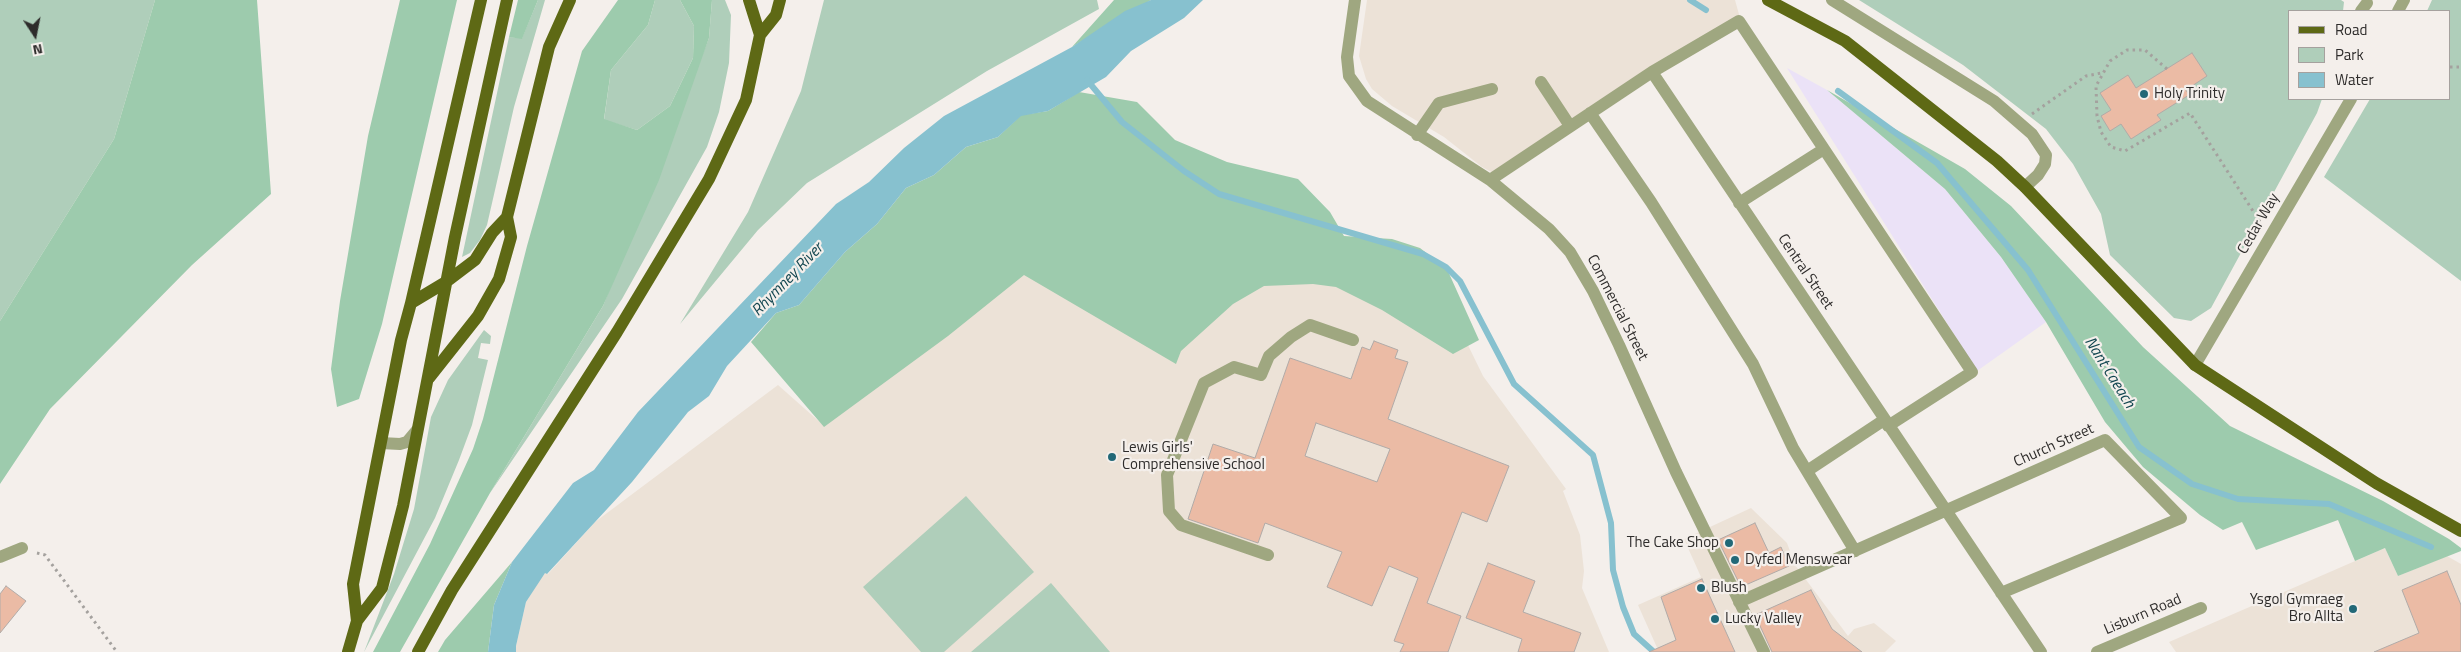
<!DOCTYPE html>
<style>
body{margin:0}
#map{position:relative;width:2461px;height:652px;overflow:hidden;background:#f4efeb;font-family:"Titillium Web",sans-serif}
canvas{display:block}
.legend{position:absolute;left:2288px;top:10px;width:162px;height:90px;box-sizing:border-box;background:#f4efeb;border:1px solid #a5a19e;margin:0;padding:6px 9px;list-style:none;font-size:15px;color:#2e2c2b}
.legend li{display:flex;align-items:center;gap:10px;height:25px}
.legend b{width:25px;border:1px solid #a5a19e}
.north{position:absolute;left:10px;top:10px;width:50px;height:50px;-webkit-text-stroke:4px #f4efeb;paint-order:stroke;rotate:169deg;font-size:14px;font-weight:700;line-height:20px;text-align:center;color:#2e2c2b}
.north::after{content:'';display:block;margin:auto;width:18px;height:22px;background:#2e2c2b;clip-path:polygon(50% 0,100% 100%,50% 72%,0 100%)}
</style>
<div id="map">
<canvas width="2461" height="652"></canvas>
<ul class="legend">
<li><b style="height:6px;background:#5e6915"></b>Road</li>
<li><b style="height:14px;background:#afceba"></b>Park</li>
<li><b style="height:14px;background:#87c1cf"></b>Water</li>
</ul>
<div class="north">N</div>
</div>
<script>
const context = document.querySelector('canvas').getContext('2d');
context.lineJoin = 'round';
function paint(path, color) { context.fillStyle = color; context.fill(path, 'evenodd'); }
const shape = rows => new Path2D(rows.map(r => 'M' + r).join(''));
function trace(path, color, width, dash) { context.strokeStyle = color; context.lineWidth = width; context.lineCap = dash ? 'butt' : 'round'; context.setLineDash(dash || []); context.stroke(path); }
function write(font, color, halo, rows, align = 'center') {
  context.font = font + ' "Titillium Web",sans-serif'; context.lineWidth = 4.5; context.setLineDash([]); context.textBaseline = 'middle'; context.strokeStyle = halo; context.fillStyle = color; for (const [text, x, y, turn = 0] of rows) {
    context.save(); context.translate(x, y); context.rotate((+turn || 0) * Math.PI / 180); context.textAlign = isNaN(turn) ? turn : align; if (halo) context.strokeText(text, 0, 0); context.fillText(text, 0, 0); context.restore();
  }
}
const built = shape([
 [1367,0,1735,0,1740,18,1497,175,1482,167,1444,137,1392,106,1372,89,1366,79,1359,56],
 [1249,223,1465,339,1483,376,1566,489,1563,491,1580,535,1584,571,1582,588,1609,652,516,652,516,646,526,602,535,587,545,572,548,574,595,522,778,385,822,424,1024,237],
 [1751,508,1787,543,1795,565,1848,636,1854,629,1874,623,1896,641,1885,652,1659,652,1638,605,1701,577,1684,539],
 [2385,548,2398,576,2447,556,2461,564,2461,652,2176,652,2169,642]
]);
const industrial = shape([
 [1787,68,1827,90,1945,189,2001,257,2046,322,1977,371]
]);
const green = shape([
 [0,0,155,0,114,139,0,321],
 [538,0,545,0,514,107,487,225,480,240,470,253,462,257,509,37,522,38],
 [655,0,680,0,694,26,693,58,670,106,637,130,604,120,611,70,648,25],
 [712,0,725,0,731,15,729,63,719,112,707,147,622,299,490,493,603,306,709,38],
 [824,0,1097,0,1099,9,987,71,807,183,758,230,680,324,748,212,801,91],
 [1859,0,2341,0,2344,2,2343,11,2290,11,2290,99,2322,99,2317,113,2211,308,2191,321,2174,318,2110,255,2101,214,2073,164,2046,129,1963,65],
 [2432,0,2461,0,2461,281,2324,177,2370,99,2450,99,2450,11,2427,11],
 [484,330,491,336,490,344,481,343,478,358,488,360,472,425,459,460,435,518,364,652,394,574,414,509,431,417,448,380],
 [966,496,1034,572,944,652,921,652,863,587],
 [1051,583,1110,652,971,652]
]);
const forest = shape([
 [155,0,257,0,271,194,192,265,50,409,0,484,0,321,114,139],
 [400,0,457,0,382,324,359,399,337,407,331,369,340,301,368,136],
 [518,0,538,0,522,39,509,37],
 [618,0,655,0,648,25,611,70,604,119,637,130,670,106,693,58,694,26,680,0,712,0,709,38,659,180,603,306,490,493,400,652,373,652,430,544,473,449,483,419,527,246,582,51],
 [1114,0,1151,0,1072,47],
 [1827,90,1965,169,2011,206,2143,347,2230,426,2383,501,2449,539,2461,548,2461,551,2398,576,2385,548,2355,561,2338,520,2256,550,2242,522,2223,530,2200,515,2143,467,2105,422,2046,322,2001,257,1945,189],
 [1079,92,1137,102,1175,140,1227,162,1298,179,1330,212,1344,236,1392,239,1420,248,1447,269,1479,340,1453,354,1382,310,1336,287,1313,284,1264,286,1233,304,1181,351,1176,364,1024,275,948,336,824,427,751,342,776,313,799,305,845,252,877,224,906,188,934,175,966,147,998,137,1021,115,1048,111],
 [512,562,494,605,488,652,438,652,445,640]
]);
const water = shape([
 [1151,0,1203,0,1184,18,1131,51,1106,77,1048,111,1021,116,998,137,966,147,934,175,906,188,877,224,845,252,799,305,776,313,727,366,709,396,688,412,632,482,547,574,545,573,526,602,516,646,516,652,488,652,494,605,512,562,573,483,594,470,638,412,836,204,869,182,904,148,944,116,1072,47,1125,11]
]);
const stream = shape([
 [1690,0,1706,10],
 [1087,80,1122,122,1184,171,1219,194,1423,254,1446,267,1460,281,1514,384,1593,455,1611,523,1613,570,1623,607,1634,634,1654,652],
 [1838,91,1937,163,2028,270,2139,447,2192,484,2238,499,2329,504,2431,547]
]);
const building = shape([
 [2192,53,2207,76,2186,90,2189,95,2157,115,2161,120,2131,139,2121,124,2110,131,2101,116,2111,110,2100,93,2128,75,2136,88,2192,53],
 [1374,341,1398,350,1395,358,1408,362,1388,419,1509,466,1487,522,1462,512,1427,603,1461,616,1448,652,1400,652,1404,644,1394,641,1418,578,1389,566,1372,606,1327,587,1342,552,1265,523,1258,543,1188,519,1213,444,1255,458,1290,358,1351,379,1362,347,1370,350,1374,341],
 [1316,423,1390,449,1377,482,1305,456,1316,423],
 [1755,523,1769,553,1781,547,1789,566,1741,587,1718,540,1755,523],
 [1488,563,1535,581,1523,612,1581,633,1574,652,1518,652,1522,639,1466,618,1488,563],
 [2447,571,2461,605,2461,652,2374,652,2419,633,2402,590,2447,571],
 [1702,579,1735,652,1649,652,1676,640,1661,597,1702,579],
 [6,586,26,601,0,633,0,594,6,586],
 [1811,590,1832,629,1862,652,1772,652,1755,615,1811,590]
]);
const path = shape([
 [2450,67,2461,67],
 [2167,69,2145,50,2127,50,2110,61,2096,86,2097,116,2101,132,2111,147,2125,151,2190,113,2260,222],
 [2032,114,2086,76,2101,73],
 [37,553,45,555,117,652]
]);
const minor = shape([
 [1355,0,1347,57,1349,76,1367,101,1490,180,1549,229,1570,252,1593,291,1619,345,1676,472,1764,652],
 [1832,0,1994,101,2032,134,2046,155,2045,164,2038,175,2025,187],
 [2361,11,2367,3],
 [2398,11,2404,0],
 [1652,72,1739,21,1972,372,1888,426],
 [1541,82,1570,126],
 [1590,113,1651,202,1753,364,1793,448,1855,551],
 [1417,135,1439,103,1492,89],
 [1490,180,1652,72,2041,652],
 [1739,203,1824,149],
 [2195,365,2351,99],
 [381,443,400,444,407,442,417,430],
 [1807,471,1884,420],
 [1268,555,1181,525,1169,511,1167,475,1204,383,1234,367,1261,375,1269,356,1291,337,1310,325,1353,340],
 [0,557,22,548],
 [1739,602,2105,440,2181,518,2001,593],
 [2097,652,2201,608]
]);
const major = shape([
 [749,0,760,35],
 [1768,0,1845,41,1997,161,2025,187,2195,365,2376,483,2461,531],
 [411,303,446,282,475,260,492,233,507,217],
 [429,378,478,316,499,279,511,237,507,217,549,47,570,0],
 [357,621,353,584,401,340,411,303,481,0],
 [348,652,357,621,382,588,403,506,455,237,507,0],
 [418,652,452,590,617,332,709,179,746,100,760,35,776,15,780,0]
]);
const markers = [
 [2144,94,5,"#226877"],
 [1112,457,5,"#226877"],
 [1729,543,5,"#226877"],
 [1735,560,5,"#226877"],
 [1701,588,5,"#226877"],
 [2353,609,5,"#226877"],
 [1715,619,5,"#226877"]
];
const poiNames = [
 ["Holy Trinity",2154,94],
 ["Lewis Girls'",1122,448],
 ["Comprehensive School",1122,465],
 ["The Cake Shop",1719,543,"right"],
 ["Dyfed Menswear",1745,560],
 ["Blush",1711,588],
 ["Ysgol Gymraeg",2343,600,"right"],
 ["Bro Allta",2343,617,"right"],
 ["Lucky Valley",1725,619]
];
const streetNames = [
 ["Cedar Way",2259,224,-60],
 ["Central Street",1805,272,56],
 ["Commercial Street",1617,308,63],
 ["Church Street",2054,446,-24],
 ["Lisburn Road",2143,615,-23]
];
const waterNames = [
 ["Rhymney River",788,280,-46],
 ["Nant Caeach",2109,373,58]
];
paint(built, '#ece2d7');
paint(industrial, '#ebe2f7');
paint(green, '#afceba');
paint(forest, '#9dcbad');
paint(water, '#87c1cf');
trace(stream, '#87c1cf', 6);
paint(building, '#ebbba5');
trace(building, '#b1aba8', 1);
trace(path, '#a4a19e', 3, [2.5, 4]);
trace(minor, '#9fa780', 12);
trace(major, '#5e6915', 12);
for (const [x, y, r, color] of markers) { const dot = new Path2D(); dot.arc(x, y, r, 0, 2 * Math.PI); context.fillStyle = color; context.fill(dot); trace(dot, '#f4efeb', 2); }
write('15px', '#2e2c2b', '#f4efeb', poiNames, 'left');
write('15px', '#2e2c2b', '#f4efeb', streetNames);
write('italic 16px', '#124650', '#f4efeb', waterNames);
</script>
